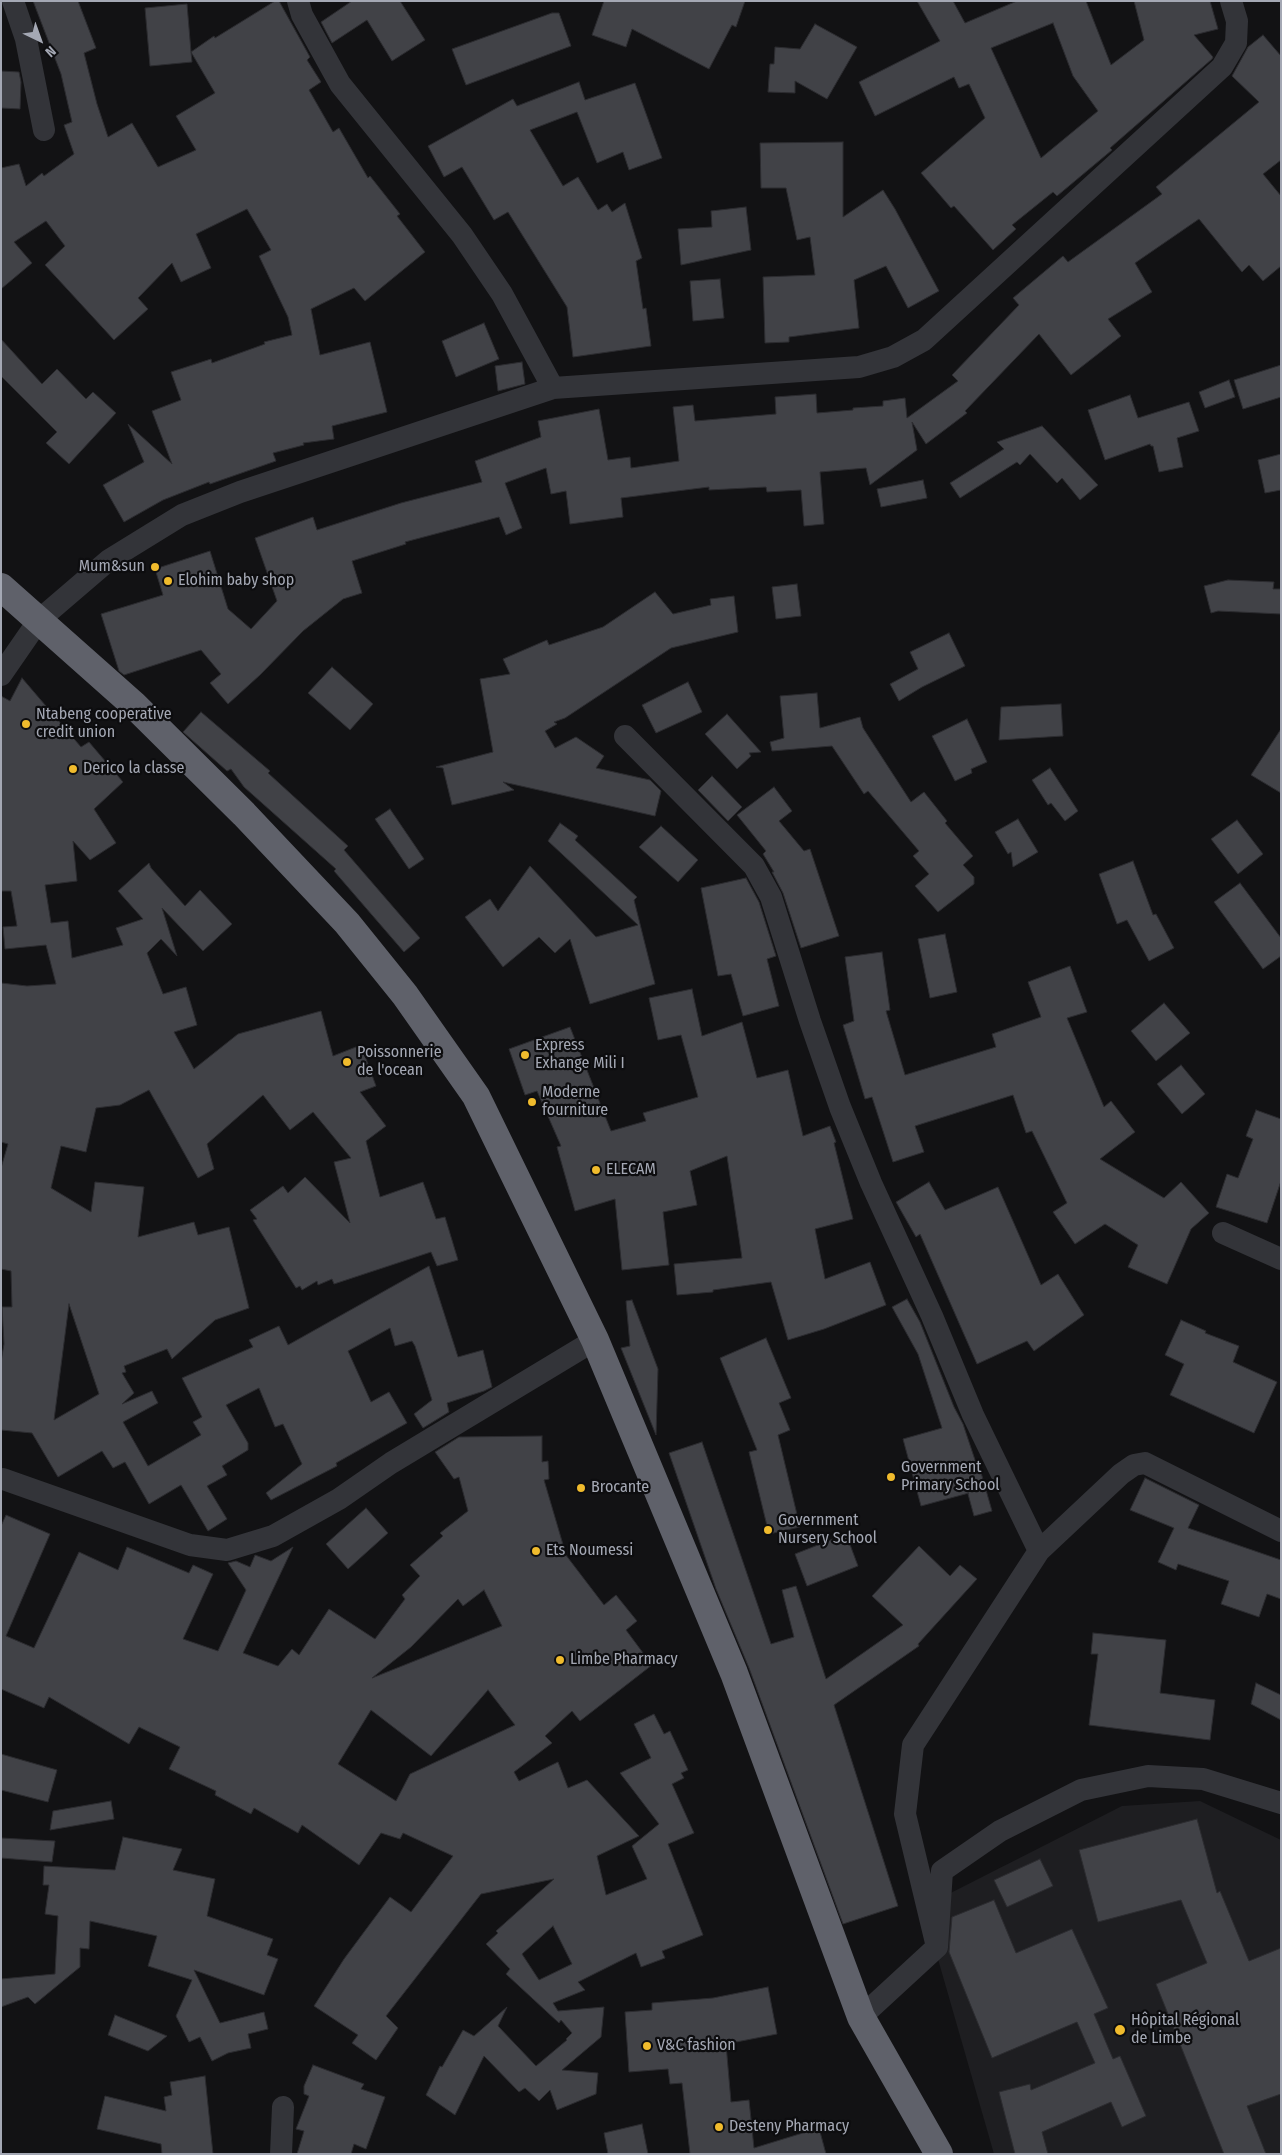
<!DOCTYPE html>
<meta charset="utf-8">
<style>
body{margin:0}
#map{position:relative;width:1282px;height:2155px;overflow:hidden;background:#121214;font-family:"Fira Sans Condensed",sans-serif}
canvas{display:block}
.frame{position:absolute;inset:0;border:2px solid #a4a8b4;pointer-events:none}
.north{position:absolute;left:15px;top:15px;width:50px;height:50px;-webkit-text-stroke:4px #0d0d0f;paint-order:stroke;rotate:138deg;font-size:14px;font-weight:700;line-height:20px;text-align:center;color:#a4a8b4}
.north::after{content:'';display:block;margin:auto;width:18px;height:22px;background:#a4a8b4;clip-path:polygon(50% 0,100% 100%,50% 72%,0 100%)}
</style>
<div id="map">
<canvas width="1282" height="2155"></canvas>
<div class="frame"></div>
<div class="north">N</div>
</div>
<script>
const context = document.querySelector('canvas').getContext('2d');
context.lineJoin = 'round';
function paint(path, color) { context.fillStyle = color; context.fill(path, 'evenodd'); }
const shape = rows => new Path2D(rows.map(r => 'M' + r).join(''));
function trace(path, color, width, dash) { context.strokeStyle = color; context.lineWidth = width; context.lineCap = dash ? 'butt' : 'round'; context.setLineDash(dash || []); context.stroke(path); }
function write(font, color, halo, rows, align = 'center') {
  context.font = font + ' "Fira Sans Condensed",sans-serif'; context.lineWidth = 4.5; context.setLineDash([]); context.textBaseline = 'middle'; context.strokeStyle = halo; context.fillStyle = color; for (const [text, x, y, turn = 0] of rows) {
    context.save(); context.translate(x, y); context.rotate((+turn || 0) * Math.PI / 180); context.textAlign = isNaN(turn) ? turn : align; if (halo) context.strokeText(text, 0, 0); context.fillText(text, 0, 0); context.restore();
  }
}
const built = shape([
 [1200,1801,1281,1840,1281,2154,994,2154,923,1907,1122,1806]
]);
const building = shape([
 [33,1,78,1,96,48,84,53,97,104,108,137,132,123,158,167,196,150,176,116,215,93,191,52,192,62,150,66,145,8,187,4,191,52,214,36,215,38,275,1,279,1,310,57,307,60,321,82,309,90,333,132,339,128,368,178,370,176,400,214,397,216,425,252,365,301,354,288,311,309,320,355,370,342,387,412,332,426,334,439,303,443,304,445,273,453,276,461,210,484,209,482,163,500,124,522,103,485,144,462,128,424,172,464,152,411,181,400,171,372,211,359,212,363,265,344,264,342,292,335,288,317,259,256,271,250,247,209,196,234,211,268,181,282,172,263,138,298,148,309,114,340,45,265,65,246,46,221,14,242,32,263,1,289,1,168,19,164,26,186,42,173,44,176,74,154,64,125,72,122,61,74,33,1],
 [352,1,400,1,425,40,392,61,367,20,332,43,321,22,352,1],
 [604,1,745,1,736,27,732,25,709,69,632,29,626,47,592,35,604,1],
 [917,1,953,1,965,23,1017,1,1086,1,1111,65,1144,40,1134,1,1210,1,1218,29,1194,35,1213,57,1212,59,1110,148,1112,150,1057,196,1053,192,1012,225,1016,229,993,250,954,206,951,208,921,173,985,118,969,84,959,88,954,77,875,116,859,82,940,41,917,1],
 [1053,23,1073,76,1098,111,1041,158,991,48,1053,23],
 [552,13,559,13,571,46,466,85,452,49,552,13],
 [815,24,857,47,827,99,795,81,795,93,768,92,770,64,774,64,775,47,800,49,815,24],
 [1263,35,1281,56,1281,160,1263,174,1281,196,1281,266,1263,281,1249,265,1242,272,1199,219,1135,263,1152,292,1108,319,1121,336,1071,375,1039,334,965,411,967,413,926,444,912,422,917,450,870,485,866,468,820,472,824,524,804,526,801,490,767,492,766,487,709,490,709,487,621,498,623,517,570,524,566,491,551,494,546,468,505,483,522,528,506,535,499,517,405,542,406,544,352,561,362,593,343,599,303,631,260,675,228,704,210,683,221,674,201,650,124,675,119,671,101,614,163,595,155,569,210,551,228,609,251,629,277,601,255,538,313,517,317,530,401,503,482,482,475,461,541,437,538,421,599,409,608,460,630,457,631,468,679,461,673,407,693,405,695,421,776,414,775,397,816,394,817,413,853,410,853,408,883,406,883,401,905,398,907,418,958,381,952,375,1019,305,1013,298,1063,256,1068,262,1162,194,1156,187,1259,102,1232,76,1248,47,1263,35],
 [1,71,19,72,21,82,20,109,1,108,1,71],
 [579,82,585,100,635,83,662,158,629,170,623,152,597,163,577,112,530,130,563,186,578,177,598,210,607,204,612,212,625,203,642,258,636,261,643,309,646,308,651,346,573,357,567,307,508,212,494,220,462,167,444,177,428,146,513,99,517,106,579,82],
 [843,142,843,217,883,190,895,209,939,291,908,308,886,266,854,280,859,328,789,337,789,342,765,343,763,277,815,275,810,237,797,240,786,188,761,188,760,143,843,142],
 [746,207,751,250,681,265,678,229,712,227,711,211,746,207],
 [720,279,724,318,693,321,690,281,720,279],
 [484,323,499,359,456,377,442,341,484,323],
 [1,339,42,384,57,369,86,399,93,392,116,413,69,464,46,443,57,432,1,376,1,339],
 [522,362,525,384,498,391,495,366,522,362],
 [1281,365,1281,397,1243,409,1234,380,1281,365],
 [1229,380,1235,397,1205,408,1199,392,1229,380],
 [1130,395,1138,418,1189,402,1199,431,1177,438,1183,467,1159,472,1153,446,1151,446,1150,444,1105,460,1088,410,1130,395],
 [1042,426,1098,485,1080,500,1062,478,1057,483,1030,454,1020,465,1017,462,960,498,950,483,1004,449,997,442,1042,426],
 [1281,454,1281,490,1265,493,1258,460,1281,454],
 [923,480,927,498,881,507,877,489,923,480],
 [1228,580,1274,582,1273,589,1281,589,1281,614,1218,611,1211,613,1204,586,1228,580],
 [797,584,801,616,776,619,772,587,797,584],
 [655,592,673,614,711,605,710,599,734,596,738,632,671,648,565,718,554,722,557,724,545,731,555,748,576,737,604,756,596,768,650,780,661,791,655,816,503,782,514,790,452,805,443,768,436,767,493,752,480,679,510,674,503,659,547,640,549,645,603,627,655,592],
 [949,633,965,666,922,687,899,701,890,684,918,669,910,652,949,633],
 [332,667,373,704,350,730,308,693,332,667],
 [22,678,81,747,89,742,123,782,94,809,116,843,90,860,73,841,77,881,45,885,51,923,68,921,72,958,123,945,116,928,143,919,118,891,149,863,151,868,185,906,200,890,232,924,203,951,162,908,177,956,161,939,147,953,163,994,186,987,197,1025,174,1032,194,1069,238,1034,321,1011,333,1056,361,1045,376,1086,360,1092,386,1126,366,1141,380,1197,423,1182,436,1219,445,1217,458,1260,437,1266,431,1252,334,1284,332,1279,318,1285,317,1281,302,1290,300,1286,296,1288,253,1220,257,1219,250,1210,283,1186,288,1193,305,1177,350,1223,334,1162,351,1158,313,1112,290,1130,263,1095,207,1144,214,1169,198,1178,149,1090,120,1105,96,1108,86,1152,61,1146,51,1188,91,1212,95,1182,144,1187,138,1237,194,1222,198,1235,229,1227,249,1308,215,1320,172,1359,167,1349,124,1366,126,1372,122,1373,134,1393,122,1404,152,1391,158,1403,123,1422,148,1466,201,1435,193,1422,202,1417,182,1378,253,1347,249,1340,279,1326,288,1345,429,1266,458,1357,483,1350,492,1387,484,1391,447,1403,449,1412,423,1428,414,1414,432,1400,415,1346,412,1341,395,1346,390,1328,348,1351,371,1402,389,1392,407,1423,336,1463,337,1466,271,1500,266,1493,302,1464,283,1424,275,1427,259,1388,226,1405,248,1443,248,1450,222,1466,227,1475,207,1486,227,1519,208,1531,181,1485,149,1504,125,1462,113,1468,102,1451,58,1477,32,1433,1,1430,1,1362,4,1344,2,1307,12,1307,11,1271,1,1269,1,1168,8,1144,1,1142,1,983,27,986,56,984,46,945,5,949,3,927,17,926,11,891,1,891,1,696,10,701,22,678],
 [69,1304,99,1394,54,1420,69,1304],
 [688,682,702,712,656,733,642,705,688,682],
 [817,693,820,728,860,717,863,728,911,802,924,792,947,821,945,823,973,856,963,865,974,877,974,884,938,912,915,886,929,874,913,856,919,851,868,791,864,794,832,746,772,751,770,742,784,738,780,696,817,693],
 [1061,704,1063,736,999,740,1001,707,1061,704],
 [201,712,270,771,268,773,348,846,344,850,420,938,404,952,334,871,336,869,244,787,231,769,227,771,183,732,201,712],
 [727,714,761,752,749,753,751,756,737,769,705,734,727,714],
 [967,719,987,762,971,769,972,773,955,781,932,736,967,719],
 [1281,729,1281,793,1251,775,1281,729],
 [1050,768,1078,811,1065,821,1051,803,1048,805,1032,780,1050,768],
 [712,776,742,807,728,821,698,790,712,776],
 [774,787,792,811,779,821,804,851,810,849,839,936,801,948,783,893,772,872,774,872,763,854,766,851,737,815,774,787],
 [390,809,424,859,409,869,375,819,390,809],
 [1018,819,1038,852,1013,867,1011,852,1008,854,995,832,1018,819],
 [1237,820,1263,854,1238,874,1211,839,1237,820],
 [560,823,578,836,575,840,637,897,634,900,655,984,590,1004,570,939,555,953,539,937,503,967,465,917,490,899,498,911,530,866,596,937,638,925,548,841,560,823],
 [661,826,698,860,678,882,639,847,661,826],
 [1133,861,1153,915,1156,914,1174,948,1149,961,1127,920,1117,924,1099,874,1133,861],
 [746,878,759,902,776,956,767,959,779,1006,743,1016,731,974,718,976,701,888,746,878],
 [1240,883,1281,938,1281,956,1263,969,1214,902,1240,883],
 [945,934,957,992,930,998,918,939,945,934],
 [882,952,890,1010,886,1011,905,1075,996,1047,992,1034,1041,1017,1028,982,1070,966,1087,1012,1067,1018,1104,1107,1111,1101,1135,1132,1100,1159,1164,1198,1181,1182,1209,1213,1191,1229,1167,1284,1128,1267,1138,1245,1105,1224,1075,1244,1053,1212,1067,1203,1032,1131,1026,1133,1013,1095,915,1126,924,1152,893,1162,872,1097,865,1099,843,1025,854,1021,845,957,882,952],
 [692,989,702,1036,742,1022,757,1078,788,1070,803,1136,830,1126,836,1142,834,1143,853,1219,815,1229,825,1279,870,1262,886,1305,824,1329,788,1340,771,1282,713,1290,713,1292,677,1295,674,1264,742,1258,727,1156,690,1171,697,1205,663,1212,669,1265,622,1270,615,1199,575,1211,557,1147,561,1146,537,1091,525,1095,509,1049,570,1027,611,1131,646,1121,643,1113,698,1097,681,1035,658,1040,649,998,692,989],
 [1164,1003,1190,1033,1156,1061,1131,1031,1164,1003],
 [1181,1065,1205,1094,1182,1114,1157,1084,1181,1065],
 [1256,1110,1281,1119,1281,1181,1267,1223,1216,1207,1227,1174,1238,1178,1253,1139,1246,1136,1256,1110],
 [929,1182,945,1210,998,1187,1041,1285,1058,1274,1084,1315,1034,1351,1027,1341,977,1364,920,1234,916,1237,896,1202,929,1182],
 [907,1299,920,1322,954,1407,963,1424,978,1469,980,1469,992,1511,974,1516,968,1494,969,1493,921,1506,903,1439,942,1428,918,1354,892,1307,907,1299],
 [632,1300,658,1369,656,1435,621,1348,630,1346,626,1301,632,1300],
 [1181,1320,1206,1331,1205,1333,1239,1346,1233,1362,1277,1382,1254,1433,1170,1395,1184,1364,1165,1355,1181,1320],
 [766,1338,791,1398,779,1403,790,1430,778,1435,800,1527,769,1534,749,1452,757,1450,720,1358,766,1338],
 [542,1436,542,1462,548,1461,549,1479,544,1480,564,1548,562,1550,604,1605,616,1595,637,1621,626,1630,652,1665,580,1721,572,1711,545,1736,552,1743,514,1772,519,1781,558,1762,568,1788,587,1780,639,1836,597,1856,606,1895,647,1879,632,1846,659,1824,620,1773,651,1758,634,1724,654,1714,664,1734,670,1731,688,1770,681,1773,684,1778,672,1784,694,1833,668,1844,703,1935,662,1951,665,1958,641,1967,636,1953,578,1982,585,1990,553,2003,558,2011,604,2007,601,2037,562,2070,598,2073,596,2094,557,2110,550,2090,539,2101,525,2088,519,2092,484,2056,455,2115,426,2095,440,2066,442,2067,463,2030,474,2036,507,2007,498,2026,536,2066,567,2040,566,2039,572,2033,561,2020,559,2023,506,1974,510,1969,486,1944,498,1933,496,1931,554,1879,481,1894,386,2016,398,2028,376,2060,352,2043,358,2035,314,2006,344,1959,390,1897,411,1912,453,1856,403,1833,400,1839,381,1833,359,1865,302,1825,298,1833,254,1808,251,1814,215,1795,216,1791,169,1769,180,1747,139,1727,129,1744,49,1697,44,1708,1,1689,1,1526,6,1515,50,1534,6,1636,34,1648,79,1552,118,1570,127,1547,189,1573,193,1565,213,1574,183,1639,218,1651,246,1590,228,1563,236,1561,250,1567,255,1555,271,1561,293,1547,243,1653,278,1666,292,1649,299,1655,329,1609,375,1639,405,1599,402,1595,420,1576,410,1565,443,1536,440,1533,468,1511,459,1477,454,1479,435,1452,459,1437,542,1436],
 [484,1590,502,1626,372,1678,411,1647,458,1599,463,1606,484,1590],
 [488,1690,515,1725,410,1774,396,1801,338,1764,371,1710,431,1756,488,1690],
 [553,1926,572,1964,539,1980,522,1954,553,1926],
 [702,1442,771,1644,794,1637,782,1590,796,1586,826,1679,903,1625,872,1596,919,1546,950,1576,960,1565,977,1579,918,1644,919,1646,834,1705,898,1906,843,1924,749,1668,716,1589,669,1453,702,1442],
 [1145,1478,1199,1505,1188,1528,1281,1560,1281,1599,1267,1594,1259,1617,1221,1604,1229,1581,1178,1564,1176,1570,1158,1562,1174,1528,1130,1510,1145,1478],
 [366,1508,388,1533,348,1569,326,1544,366,1508],
 [846,1534,858,1566,807,1586,795,1554,846,1534],
 [1093,1633,1166,1640,1160,1693,1215,1700,1210,1740,1089,1725,1098,1654,1091,1654,1093,1633],
 [1256,1683,1281,1695,1281,1720,1251,1704,1256,1683],
 [1,1754,57,1770,48,1802,1,1790,1,1754],
 [111,1801,114,1819,50,1830,53,1811,111,1801],
 [1197,1819,1217,1893,1220,1891,1249,1961,1281,1948,1281,2094,1247,2106,1266,2154,1224,2154,1156,1984,1207,1963,1181,1900,1098,1922,1079,1850,1197,1819],
 [123,1837,182,1849,173,1870,215,1879,207,1916,273,1939,267,1955,278,1959,264,1995,194,1970,220,2023,264,2012,268,2029,248,2034,251,2048,228,2053,212,2061,200,2037,189,2042,176,2016,192,1980,148,1966,157,1936,90,1921,89,1949,80,1948,80,1967,35,2004,28,1997,1,2007,1,1979,55,1974,58,1916,45,1914,49,1885,43,1885,44,1866,115,1870,123,1837],
 [1,1838,55,1841,52,1862,1,1858,1,1838],
 [1040,1859,1053,1886,1007,1907,994,1880,1040,1859],
 [994,1900,1016,1953,1072,1929,1108,2008,1094,2014,1113,2059,1120,2056,1146,2116,1122,2127,1111,2102,1042,2132,1048,2154,1015,2154,999,2092,1030,2084,1031,2090,1095,2063,1077,2022,992,2058,949,1952,952,1917,994,1900],
 [768,1987,777,2034,726,2044,731,2102,749,2100,754,2148,819,2128,826,2154,690,2154,682,2083,670,2084,668,2069,629,2072,625,2012,652,2010,652,2003,713,1998,768,1987],
 [115,2015,167,2036,148,2051,108,2035,115,2015],
 [313,2065,364,2084,361,2089,385,2097,366,2149,354,2144,351,2154,297,2154,304,2131,296,2129,309,2096,304,2094,304,2086,313,2065],
 [205,2076,213,2154,162,2154,161,2144,97,2129,105,2096,166,2111,164,2097,172,2095,170,2082,205,2076],
 [642,2124,648,2154,608,2154,604,2133,642,2124]
]);
const minor = shape([
 [13,1,26,39,44,130],
 [298,1,302,15,340,84,462,235,502,294,553,388],
 [1,675,39,620,109,560,182,515,240,492,553,388,859,367,893,357,924,340,1222,67,1236,43,1237,21,1231,1],
 [625,736,754,866,771,897,810,1021,840,1107,871,1183,932,1316,973,1415,1039,1551],
 [1223,1233,1281,1259],
 [3,1479,190,1545,227,1550,273,1536,339,1499,391,1463,595,1340],
 [937,1947,905,1814,913,1745,1039,1551,1121,1474,1134,1465,1145,1463,1281,1531],
 [861,2017,937,1947,942,1871,1000,1831,1081,1790,1148,1776,1203,1779,1281,1803],
 [281,2154,283,2107]
]);
const highway = shape([
 [1,587,134,705,244,814,347,923,405,995,476,1096,595,1340,734,1673,861,2017,939,2154]
]);
const markers = [
 [155,567,5,"#f0bb2d"],
 [168,581,5,"#f0bb2d"],
 [26,724,5,"#f0bb2d"],
 [73,769,5,"#f0bb2d"],
 [525,1055,5,"#f0bb2d"],
 [347,1062,5,"#f0bb2d"],
 [532,1102,5,"#f0bb2d"],
 [596,1170,5,"#f0bb2d"],
 [891,1477,5,"#f0bb2d"],
 [581,1488,5,"#f0bb2d"],
 [768,1530,5,"#f0bb2d"],
 [536,1551,5,"#f0bb2d"],
 [560,1660,5,"#f0bb2d"],
 [1120,2030,6,"#f0bb2d"],
 [647,2046,5,"#f0bb2d"],
 [719,2127,5,"#f0bb2d"]
];
const poiNames = [
 ["Mum&sun",145,567,"right"],
 ["Elohim baby shop",178,581],
 ["Ntabeng cooperative",36,715],
 ["credit union",36,733],
 ["Derico la classe",83,769],
 ["Express",535,1046],
 ["Exhange Mili I",535,1064],
 ["Poissonnerie",357,1053],
 ["de l'ocean",357,1071],
 ["Moderne",542,1093],
 ["fourniture",542,1111],
 ["ELECAM",606,1170],
 ["Government",901,1468],
 ["Primary School",901,1486],
 ["Brocante",591,1488],
 ["Government",778,1521],
 ["Nursery School",778,1539],
 ["Ets Noumessi",546,1551],
 ["Limbe Pharmacy",570,1660],
 ["Hôpital Régional",1131,2021],
 ["de Limbe",1131,2039],
 ["V&C fashion",657,2046],
 ["Desteny Pharmacy",729,2127]
];
paint(built, '#1e1e21');
paint(building, '#414247');
trace(building, '#2c2c30', 1);
trace(minor, '#333439', 22);
trace(highway, '#5f616a', 28);
for (const [x, y, r, color] of markers) { const dot = new Path2D(); dot.arc(x, y, r, 0, 2 * Math.PI); context.fillStyle = color; context.fill(dot); trace(dot, '#0d0d0f', 2); }
write('16px', '#a4a8b4', '#0d0d0f', poiNames, 'left');
</script>
